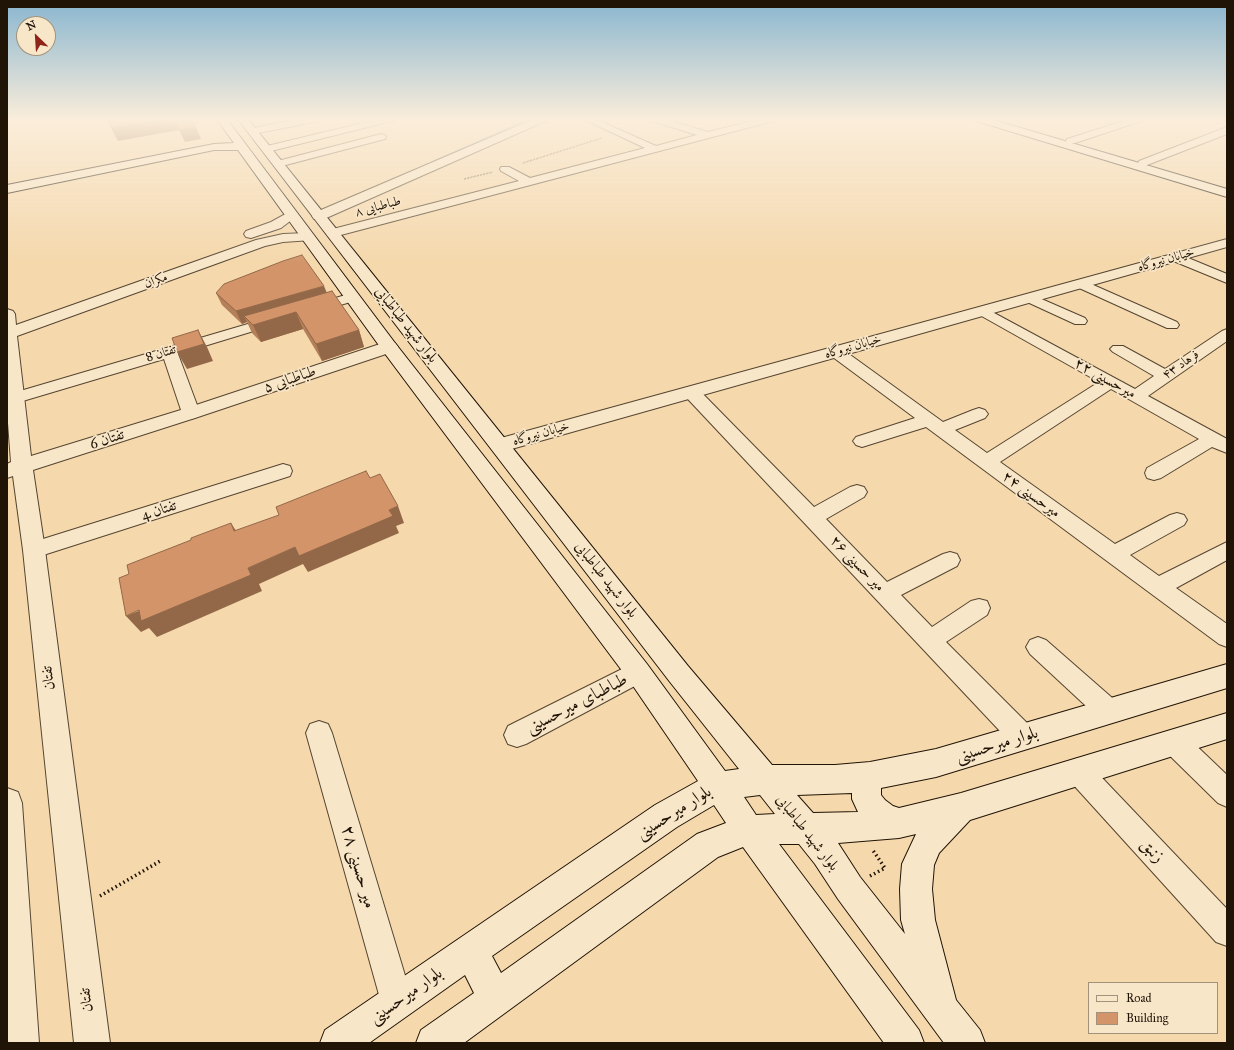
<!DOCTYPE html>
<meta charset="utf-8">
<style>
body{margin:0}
#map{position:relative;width:1234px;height:1050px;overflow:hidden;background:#f5d8ac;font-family:"IM FELL Great Primer",serif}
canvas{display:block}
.frame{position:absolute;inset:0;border:8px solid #201406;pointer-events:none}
.legend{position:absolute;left:1088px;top:982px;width:130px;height:52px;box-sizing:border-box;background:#f8e6c9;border:1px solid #a2927b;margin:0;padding:5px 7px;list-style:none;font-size:12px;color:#201406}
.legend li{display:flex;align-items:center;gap:8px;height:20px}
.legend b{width:20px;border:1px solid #a2927b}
.north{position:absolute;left:16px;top:16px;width:40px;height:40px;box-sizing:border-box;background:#f8e6c9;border:1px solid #a2927b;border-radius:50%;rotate:335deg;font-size:11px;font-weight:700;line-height:16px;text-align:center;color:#201406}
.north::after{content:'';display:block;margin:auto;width:14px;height:18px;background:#8f2418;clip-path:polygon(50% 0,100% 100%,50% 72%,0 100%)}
</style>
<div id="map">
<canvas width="1234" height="1050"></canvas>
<div class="frame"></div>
<ul class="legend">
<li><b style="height:5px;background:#f8e6c9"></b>Road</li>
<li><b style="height:11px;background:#d29468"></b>Building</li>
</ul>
<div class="north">N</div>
</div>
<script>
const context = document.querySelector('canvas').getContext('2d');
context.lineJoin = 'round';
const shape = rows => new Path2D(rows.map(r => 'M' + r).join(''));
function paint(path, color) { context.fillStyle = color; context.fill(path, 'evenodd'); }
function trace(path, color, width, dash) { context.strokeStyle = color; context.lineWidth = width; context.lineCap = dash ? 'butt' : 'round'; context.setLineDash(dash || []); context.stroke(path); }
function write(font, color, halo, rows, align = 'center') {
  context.font = font + ' "IM FELL Great Primer",Amiri,serif'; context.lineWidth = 3.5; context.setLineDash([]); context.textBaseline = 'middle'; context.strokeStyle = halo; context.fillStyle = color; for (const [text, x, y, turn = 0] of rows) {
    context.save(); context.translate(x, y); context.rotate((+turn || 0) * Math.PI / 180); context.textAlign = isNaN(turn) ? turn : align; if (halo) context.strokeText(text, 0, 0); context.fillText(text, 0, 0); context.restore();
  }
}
const canal = shape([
 [529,118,541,118,439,164,435,165,430,162,529,118]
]);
const pathFar1 = shape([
 [523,163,602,138],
 [464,179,493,172]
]);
const path = shape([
 [870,876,885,868,872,849],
 [100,896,162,860]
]);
const minor = shape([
 [306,118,324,118,319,121,253,134,248,131,253,128,306,118],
 [383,118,398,118,396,120,267,152,262,149,263,147,383,118],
 [581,118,593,118,656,146,697,135,649,120,647,118,661,118,708,132,764,118,779,118,777,120,337,236,329,236,327,233,329,230,519,181,501,171,500,169,501,167,509,167,530,178,645,148,581,118],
 [1133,118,1146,118,1144,120,1075,143,1067,143,1066,141,1067,139,1133,118],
 [1227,127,1227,134,1147,165,1143,166,1138,163,1139,161,1227,127],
 [381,134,385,135,386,137,385,139,278,167,273,164,274,162,381,134],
 [1176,253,1227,274,1227,283,1171,260,1169,257,1171,254,1176,253],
 [1082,280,1177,322,1179,325,1177,328,1167,328,1077,287,1075,284,1077,281,1082,280],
 [352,293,357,294,359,297,357,300,314,313,309,312,307,309,309,306,352,293],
 [1030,294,1085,318,1087,321,1085,324,1075,324,1025,301,1023,298,1025,295,1030,294],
 [983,307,1135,389,1154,376,1113,352,1110,349,1113,346,1123,346,1165,369,1222,331,1227,329,1227,341,1148,396,1227,439,1227,453,1212,447,1161,478,1154,480,1147,478,1145,473,1147,468,1199,439,1111,389,1000,462,1115,544,1170,515,1177,513,1184,515,1187,520,1184,525,1130,555,1159,576,1227,542,1227,560,1176,588,1227,624,1227,647,1219,644,926,427,862,447,856,445,853,441,856,437,915,418,830,355,828,352,830,349,842,349,943,422,973,410,979,408,985,410,988,414,985,418,955,430,987,453,1099,382,978,314,976,311,978,308,983,307],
 [275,316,280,317,282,320,280,323,178,354,200,413,197,417,191,419,185,417,182,413,164,359,16,403,10,402,8,398,10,394,275,316],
 [691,387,697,388,814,507,850,487,857,485,864,487,867,492,864,497,826,519,887,582,943,554,950,552,957,554,960,560,957,566,901,595,932,627,971,601,979,599,987,601,990,608,987,615,946,642,1032,728,1036,737,1032,746,1023,749,1014,746,685,396,683,392,685,388,691,387],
 [283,464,290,466,292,471,290,476,34,558,27,556,24,550,27,544,283,464],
 [1038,637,1046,640,1118,703,1121,711,1118,719,1109,723,1100,719,1030,654,1026,647,1030,640,1038,637],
 [638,661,646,664,650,672,646,680,526,744,517,747,508,744,504,735,508,726,638,661],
 [319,721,328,724,332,733,413,1002,408,1013,397,1018,386,1013,381,1002,306,733,310,724,319,721],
 [1174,730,1183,733,1227,775,1227,807,1218,803,1165,751,1161,742,1165,733,1174,730],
 [1078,758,1087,762,1227,909,1227,946,1216,942,1069,780,1065,771,1069,762,1078,758]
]);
const tertiary = shape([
 [536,118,549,118,548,120,324,219,314,219,312,216,314,213,536,118],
 [291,211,296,212,298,215,281,228,251,238,246,237,244,234,246,231,271,222,291,211],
 [307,233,312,234,314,237,312,240,283,242,265,246,17,336,31,456,184,409,383,343,389,342,395,343,398,347,395,351,198,417,33,470,45,550,110,1043,74,1043,23,550,13,476,7,478,7,464,11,462,7,410,7,309,13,311,15,314,16,325,256,240,283,234,307,233],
 [1227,239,1227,247,501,452,494,450,491,445,494,440,501,438,1227,239],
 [7,788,18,792,22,803,39,1043,7,1043,7,788]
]);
const secondary = shape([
 [216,118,226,118,395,343,647,664,725,771,739,769,670,682,237,118,247,118,688,666,772,765,835,765,870,762,936,749,1227,664,1227,688,936,777,881,788,881,795,885,800,893,806,899,808,961,793,1227,713,1227,739,970,820,939,853,934,865,932,889,935,920,956,1000,980,1030,985,1043,944,1043,838,899,815,864,799,844,779,844,919,1030,924,1043,884,1043,743,847,718,857,464,1043,416,1043,421,1030,474,993,465,975,369,1043,320,1043,325,1030,655,805,698,781,629,680,383,351,238,150,214,150,7,193,7,185,214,144,234,143,216,118],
 [852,793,852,799,858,812,813,813,797,795,852,793],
 [760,795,775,814,756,815,744,797,760,795],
 [714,805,726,823,697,834,501,973,492,956,677,827,714,805],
 [916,834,902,864,900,889,901,920,905,934,860,877,838,843,899,838,916,834],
 [972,118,987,118,1227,189,1227,197,973,120,972,118]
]);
const wall = shape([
 [327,292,359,330,364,347,322,361,303,329,261,342,252,333,247,322,242,324,222,305,216,293]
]);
const shadedWall = shape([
 [173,118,179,130,118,141,111,128],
 [196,127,201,139,185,142,179,130],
 [324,286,329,298,244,316,247,322,242,324,236,311],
 [296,312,303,329,261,342,253,325],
 [198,330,207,347,213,361,187,369,177,352],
 [359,330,364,347,322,361,316,344],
 [398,506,404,523,396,526,399,533,308,572,303,564,259,584,262,591,157,637,149,628,141,632,126,616,248,568,295,547],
 [231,523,242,540,234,531]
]);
const building = shape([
 [108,118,172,118,111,128,108,118],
 [173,118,191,118,196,127,179,130,173,118],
 [302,255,324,286,236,311,216,293,224,284,283,261,302,255],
 [332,291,359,330,316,344,296,312,253,325,244,316,332,291],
 [198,330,204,344,177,352,172,338,198,330],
 [366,471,370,478,380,474,398,506,389,510,393,516,299,556,295,547,248,568,251,575,141,621,139,610,126,616,119,578,129,574,127,565,191,540,191,538,231,523,234,531,279,515,276,507,366,471]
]);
const farStreetnames = [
 ["طباطبایی ۸",378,207,-15],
 ["خیابان نیروگاه",1166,260,-16],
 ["مکران",156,281,-20],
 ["خیابان نیروگاه",853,347,-16],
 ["تفتان 8",161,354,-17],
 ["فرهاد ۴۳",1181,365,-34],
 ["خیابان نیروگاه",541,434,-16]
];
const streetNames = [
 ["بلوار شهید طباطبایی",406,325,52],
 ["میرحسینی ۲۲",1105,379,29],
 ["طباطبایی ۵",290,380,-19],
 ["تفتان 6",107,440,-18],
 ["میرحسینی ۲۴",1031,495,36],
 ["تفتان 4",159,511,-18],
 ["میر حسینی ۲۶",857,564,46],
 ["بلوار شهید طباطبایی",606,580,52],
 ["تفتان",49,678,-97],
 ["بلوار شهید طباطبایی",807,833,52],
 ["تفتان",87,1000,-97]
];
const nearStreetnames = [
 ["طباطبای میرحسینی",577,704,-27],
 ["بلوار میرحسینی",997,745,-17],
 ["بلوار میرحسینی",674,813,-32],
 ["زنبق",1152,851,47],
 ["میر حسینی ۲۸",358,867,74],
 ["بلوار میرحسینی",406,996,-35]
];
paint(canal, '#9cb9ac');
trace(minor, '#554530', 2);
trace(tertiary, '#554530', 2);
trace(secondary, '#201406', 2);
trace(pathFar1, '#201406', 1.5, [0.5, 1]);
trace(path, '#201406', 3.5, [1.5, 3]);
paint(minor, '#f8e6c9');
paint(tertiary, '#f8e6c9');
paint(secondary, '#f8e6c9');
paint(wall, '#b57f59');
paint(shadedWall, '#936849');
paint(building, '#d29468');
trace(building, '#936849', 1);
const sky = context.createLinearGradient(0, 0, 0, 265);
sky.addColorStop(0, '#89b6d0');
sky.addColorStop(0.45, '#faedda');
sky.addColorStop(1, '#faedda00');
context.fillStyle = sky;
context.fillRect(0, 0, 1234, 265);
write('13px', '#201406', '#f8e6c9', farStreetnames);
write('15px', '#201406', '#f8e6c9', streetNames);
write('18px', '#201406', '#f8e6c9', nearStreetnames);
</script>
